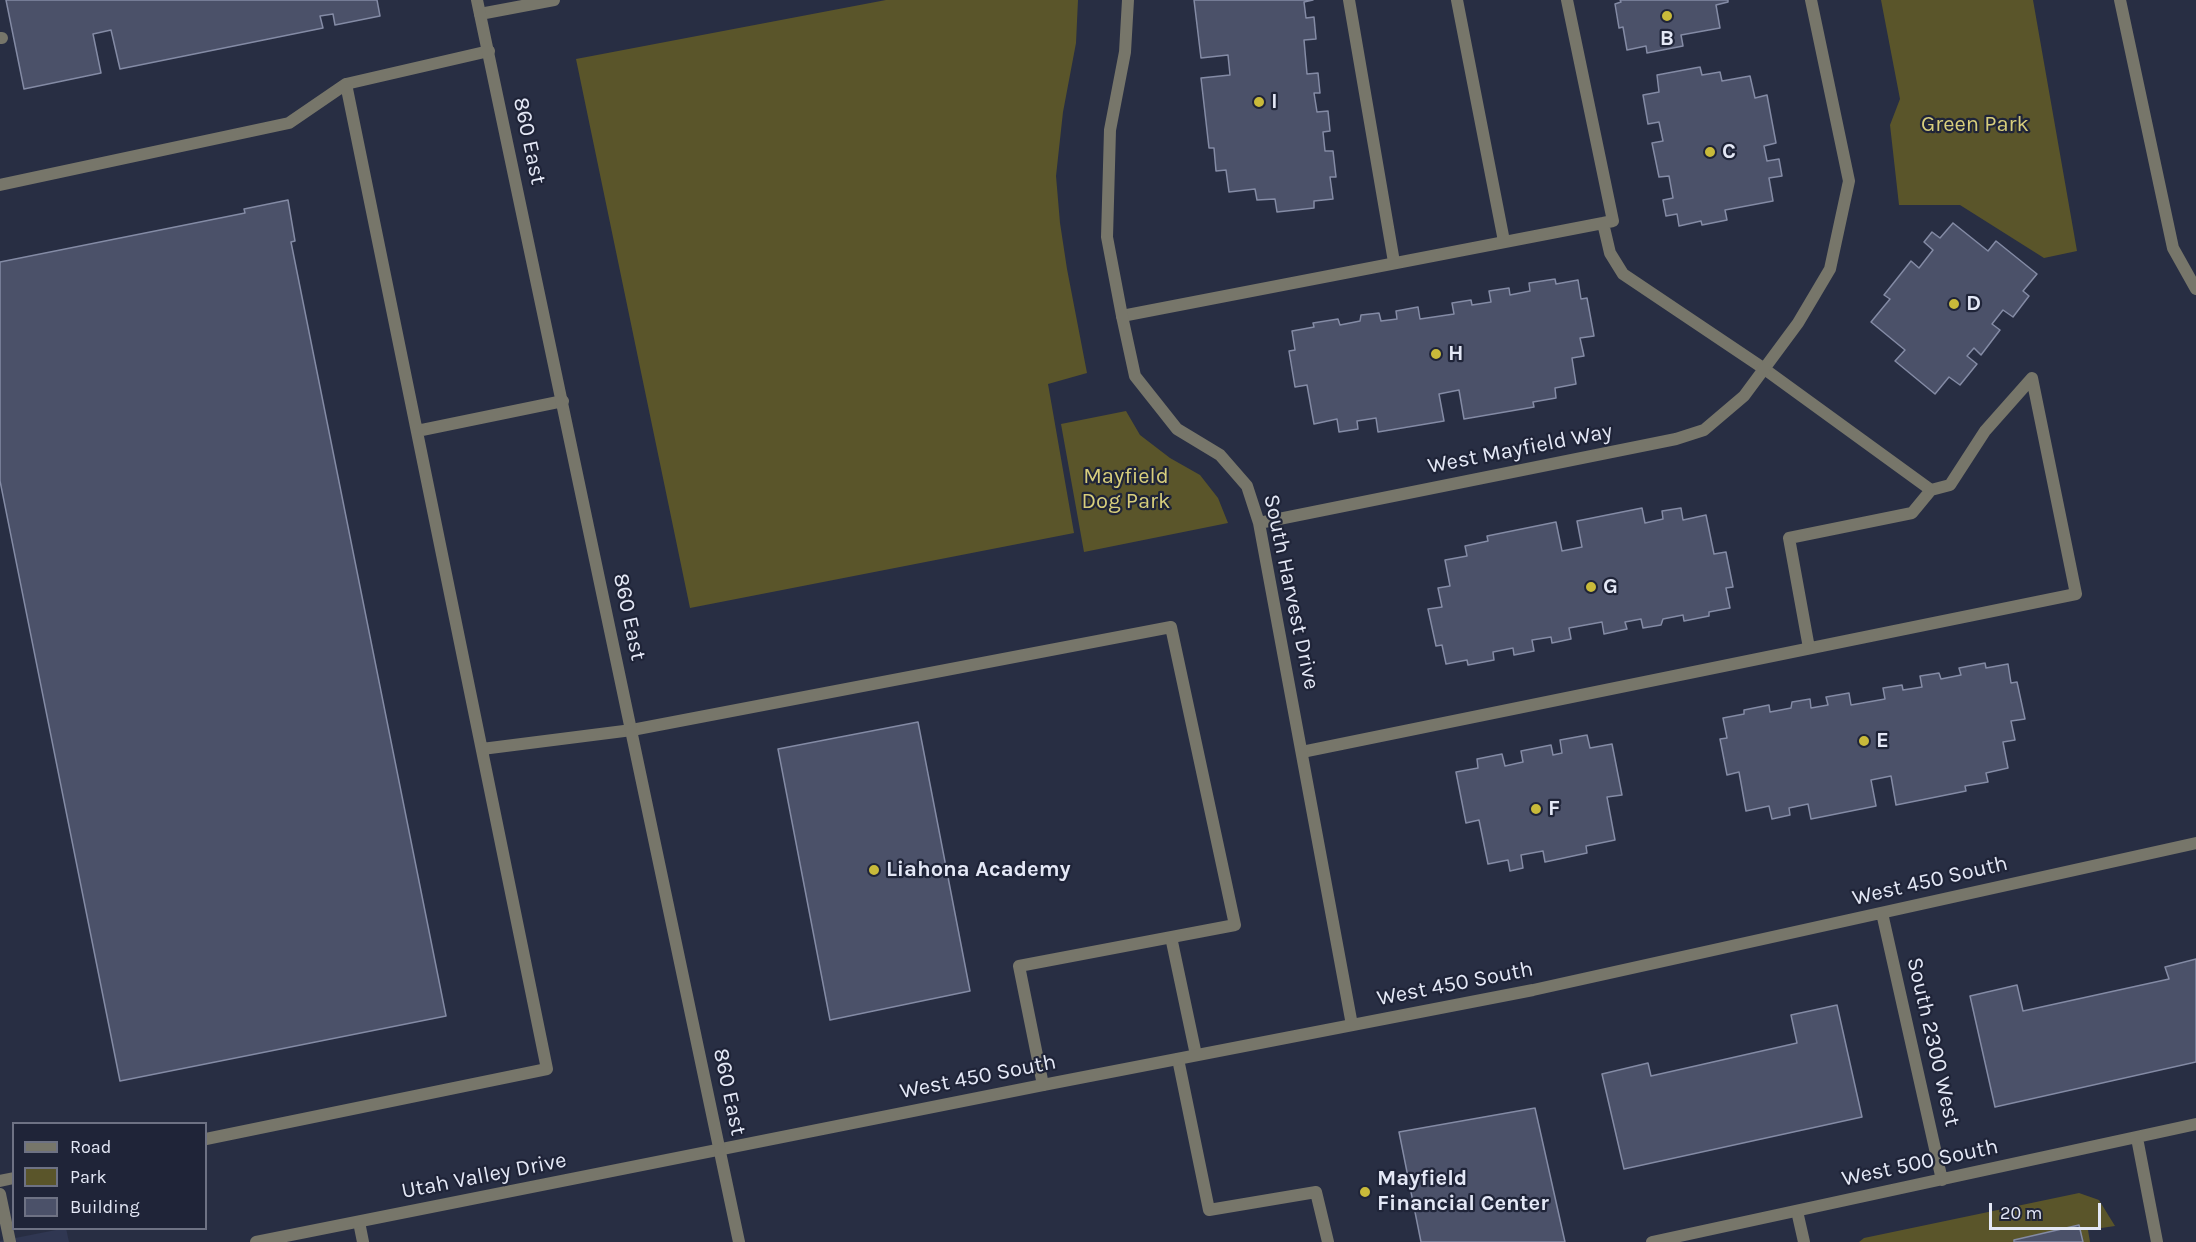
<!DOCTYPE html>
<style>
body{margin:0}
#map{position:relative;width:2196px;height:1242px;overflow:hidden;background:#282e43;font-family:Karla,sans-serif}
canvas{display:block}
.legend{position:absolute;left:12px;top:1122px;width:195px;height:108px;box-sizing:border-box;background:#1f2438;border:2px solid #6e7284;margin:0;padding:8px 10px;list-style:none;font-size:18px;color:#e4e8f6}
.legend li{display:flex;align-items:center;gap:12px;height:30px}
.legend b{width:30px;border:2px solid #6e7284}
.scale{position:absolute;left:1989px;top:1203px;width:112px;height:27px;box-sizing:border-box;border:3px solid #e4e8f6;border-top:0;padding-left:8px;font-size:18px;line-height:21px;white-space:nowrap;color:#e4e8f6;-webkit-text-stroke:4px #1f2438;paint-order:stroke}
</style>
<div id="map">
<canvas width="2196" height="1242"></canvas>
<ul class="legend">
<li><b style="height:8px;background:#77766a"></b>Road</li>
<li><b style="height:16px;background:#5a552a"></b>Park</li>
<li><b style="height:16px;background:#4b5169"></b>Building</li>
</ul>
<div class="scale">20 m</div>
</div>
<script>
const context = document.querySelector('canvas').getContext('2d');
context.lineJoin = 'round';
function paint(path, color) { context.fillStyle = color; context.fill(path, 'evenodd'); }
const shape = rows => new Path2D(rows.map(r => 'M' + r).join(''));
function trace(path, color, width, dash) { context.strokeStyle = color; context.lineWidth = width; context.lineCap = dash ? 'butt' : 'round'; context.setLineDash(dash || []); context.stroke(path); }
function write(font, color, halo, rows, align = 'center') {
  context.font = font + ' Karla,sans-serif'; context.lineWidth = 4.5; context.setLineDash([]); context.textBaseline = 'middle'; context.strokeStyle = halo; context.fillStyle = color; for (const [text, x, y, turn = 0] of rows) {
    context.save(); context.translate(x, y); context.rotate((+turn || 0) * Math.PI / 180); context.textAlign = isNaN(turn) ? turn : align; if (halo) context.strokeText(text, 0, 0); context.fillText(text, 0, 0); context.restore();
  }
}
const built = shape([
 [66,1228,69,1242,0,1242,0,1241]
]);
const green = shape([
 [886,0,1078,0,1076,43,1063,112,1056,176,1060,223,1067,269,1087,373,1048,384,1074,533,690,608,576,59],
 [1881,0,2033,0,2077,251,2044,258,1960,205,1899,205,1890,125,1900,99],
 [1126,411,1140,435,1170,458,1200,475,1218,498,1228,523,1084,552,1061,424],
 [2079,1193,2099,1200,2115,1226,2088,1230,2090,1242,1859,1242,1864,1238]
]);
const building = shape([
 [6,0,377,0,380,16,335,25,333,14,320,16,323,28,120,69,111,30,93,34,101,73,24,89,6,0],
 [1194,0,1313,0,1304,2,1306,18,1314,17,1316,39,1304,40,1307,74,1318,73,1320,93,1314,93,1317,112,1328,111,1330,131,1323,132,1325,151,1333,151,1336,177,1330,177,1333,199,1314,201,1314,208,1277,212,1275,199,1257,200,1255,189,1229,192,1226,170,1216,171,1214,148,1209,148,1201,78,1230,75,1228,55,1201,58,1194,0],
 [1620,0,1728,0,1728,2,1716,5,1720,28,1681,35,1683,46,1647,53,1646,46,1627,50,1623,27,1619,28,1615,4,1621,2,1620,0],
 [1700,67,1702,75,1720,72,1722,81,1750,76,1755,98,1767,95,1776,143,1764,146,1767,161,1779,159,1782,176,1769,178,1773,201,1725,210,1727,220,1702,225,1701,221,1679,226,1677,214,1666,216,1663,200,1673,198,1669,176,1659,177,1652,143,1663,141,1659,122,1648,124,1643,95,1659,92,1657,75,1700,67],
 [288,200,295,241,291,242,446,1016,120,1081,0,481,0,262,245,213,244,209,288,200],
 [1953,223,1988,251,1996,241,2037,274,2023,291,2029,296,2013,317,2003,310,1992,324,2000,330,1981,355,1974,348,1967,356,1977,364,1960,385,1949,377,1935,394,1895,361,1905,350,1871,322,1890,299,1884,295,1911,261,1919,268,1933,250,1924,242,1932,232,1940,238,1953,223],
 [1555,279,1556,284,1578,280,1581,299,1587,298,1594,336,1580,338,1584,356,1572,358,1576,384,1555,388,1556,398,1533,402,1534,407,1464,419,1459,390,1439,394,1444,421,1378,432,1376,418,1357,421,1358,429,1339,432,1337,419,1314,424,1307,385,1295,387,1289,351,1295,350,1292,331,1314,327,1313,323,1338,319,1340,325,1360,321,1361,315,1379,313,1381,321,1397,319,1396,311,1418,307,1420,319,1454,314,1452,303,1471,300,1472,305,1491,302,1489,291,1509,288,1510,295,1530,291,1529,283,1555,279],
 [1642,508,1645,523,1663,519,1662,511,1681,508,1683,520,1706,515,1714,554,1726,552,1733,587,1726,588,1730,608,1709,612,1709,616,1684,621,1683,615,1663,619,1661,625,1643,628,1641,619,1625,622,1627,629,1604,634,1602,622,1569,628,1571,639,1552,643,1551,637,1532,640,1534,651,1514,655,1513,648,1493,652,1494,660,1468,665,1467,660,1446,664,1442,645,1436,646,1428,609,1442,607,1438,588,1450,586,1445,560,1467,556,1465,546,1488,541,1487,536,1556,522,1562,551,1582,547,1577,521,1642,508],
 [1985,663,1986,668,2008,664,2011,683,2017,682,2025,719,2011,721,2015,740,2003,742,2008,768,1986,773,1988,782,1965,786,1966,791,1896,805,1891,776,1871,780,1876,806,1811,819,1808,804,1789,808,1790,815,1772,819,1769,806,1746,811,1739,772,1727,775,1720,739,1727,738,1723,718,1744,714,1744,710,1769,705,1770,712,1791,708,1792,702,1810,699,1811,708,1828,705,1826,697,1849,693,1851,705,1885,699,1883,688,1902,685,1903,690,1922,687,1920,676,1939,673,1941,679,1961,675,1959,668,1985,663],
 [918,722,970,991,830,1020,778,749,918,722],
 [1587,735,1590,748,1612,744,1622,795,1607,797,1615,840,1586,846,1587,853,1545,862,1543,851,1521,855,1523,868,1510,871,1508,860,1488,864,1479,820,1466,823,1456,772,1478,768,1477,759,1502,754,1505,766,1523,762,1521,751,1551,745,1553,755,1562,753,1560,740,1587,735],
 [2196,959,2196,1062,1995,1107,1970,996,2017,985,2023,1011,2169,979,2165,967,2196,959],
 [1837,1005,1862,1117,1624,1169,1602,1074,1648,1063,1651,1076,1797,1043,1791,1015,1837,1005],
 [1535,1108,1565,1242,1421,1242,1399,1132,1535,1108],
 [2079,1225,2083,1242,2014,1242,2014,1240,2079,1225]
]);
const service = shape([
 [1349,0,1394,262],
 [1457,0,1504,241],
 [1567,0,1613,221,1603,223],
 [0,38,2,38],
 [0,185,289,123,346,84,489,51],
 [1122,316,1603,223,1610,253,1623,274,1763,368,1931,490,1950,485,1985,431,2032,378,2076,594,1302,752],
 [417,431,563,401],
 [1809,648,1789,538,1912,513,1931,490],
 [482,749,632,730,1171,627,1235,925,1019,966,1043,1085],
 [1171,937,1196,1055],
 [1178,1059,1209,1210,1316,1192,1328,1242],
 [206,1139,547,1069,346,84],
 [0,1181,14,1178],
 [0,1194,10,1242],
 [359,1222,363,1242]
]);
const minor = shape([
 [1128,0,1125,52,1110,130,1107,237,1122,316,1135,376,1177,429,1220,455,1247,486,1259,523,1352,1025],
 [2120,0,2173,248,2196,289],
 [480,14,554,0],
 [1259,523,1676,439,1704,430,1744,396,1798,323,1830,269,1849,181,1811,0],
 [1882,913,1942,1180],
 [2137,1138,2157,1242],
 [1797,1211,1804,1242],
 [256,1242,1043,1085,1533,990,2196,843],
 [1652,1242,2196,1124]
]);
const tertiary = shape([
 [477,0,739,1242]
]);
const markers = [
 [1667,16,6,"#c9ba3a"],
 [1259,102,6,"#c9ba3a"],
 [1710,152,6,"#c9ba3a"],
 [1954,304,6,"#c9ba3a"],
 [1436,354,6,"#c9ba3a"],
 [1591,587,6,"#c9ba3a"],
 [1864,741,6,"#c9ba3a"],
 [1536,809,6,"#c9ba3a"],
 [874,870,6,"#c9ba3a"],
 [1365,1192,6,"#c9ba3a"]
];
const poiNames = [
 ["B",1667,39,"center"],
 ["I",1271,102],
 ["C",1722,152],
 ["D",1966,304],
 ["H",1448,354],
 ["G",1603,587],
 ["E",1876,741],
 ["F",1548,809],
 ["Liahona Academy",886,870],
 ["Mayfield",1377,1179],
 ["Financial Center",1377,1204]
];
const parkNames = [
 ["Green Park",1975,125],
 ["Mayfield",1126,477],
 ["Dog Park",1126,502]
];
const streetNames = [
 ["860 East",529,141,78],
 ["West Mayfield Way",1520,449,-11],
 ["South Harvest Drive",1291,592,78],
 ["860 East",629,617,78],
 ["West 450 South",1930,881,-13],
 ["West 450 South",1455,984,-11],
 ["South 2300 West",1933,1042,77],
 ["West 450 South",978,1077,-11],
 ["860 East",729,1092,78],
 ["West 500 South",1920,1163,-12],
 ["Utah Valley Drive",484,1176,-11]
];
paint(built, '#303752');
paint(green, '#5a552a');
paint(building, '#4b5169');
trace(building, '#848ba5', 1.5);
trace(service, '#77766a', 12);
trace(minor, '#77766a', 12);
trace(tertiary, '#77766a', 12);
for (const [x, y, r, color] of markers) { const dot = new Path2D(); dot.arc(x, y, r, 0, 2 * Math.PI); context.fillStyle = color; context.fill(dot); trace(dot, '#1f2438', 2); }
write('bold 22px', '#e4e8f6', '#1f2438', poiNames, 'left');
write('22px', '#d8ce7c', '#1f2438', parkNames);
write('22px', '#e4e8f6', '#1f2438', streetNames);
</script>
